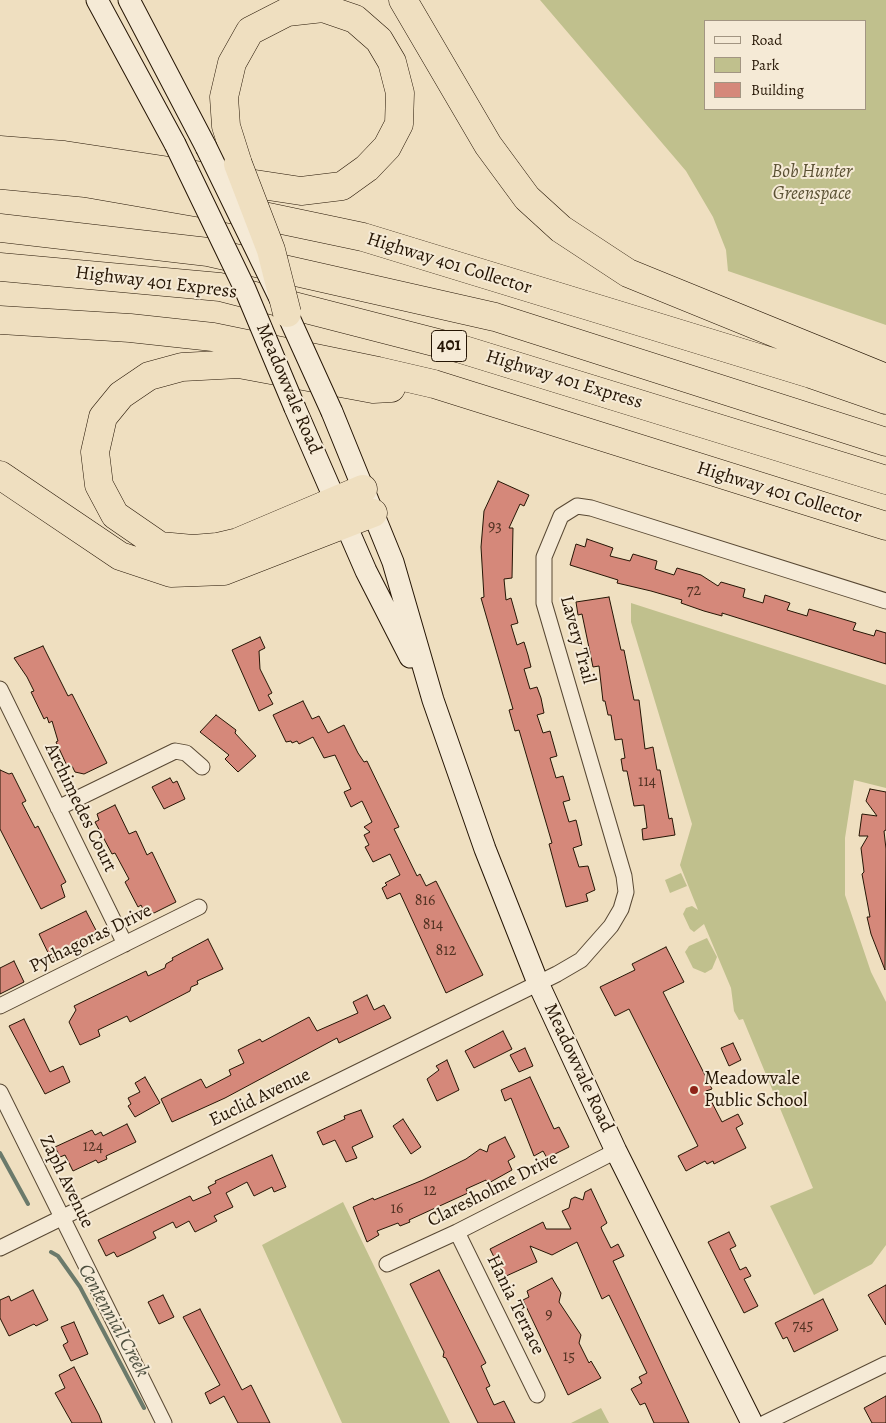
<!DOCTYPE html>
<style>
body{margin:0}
#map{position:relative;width:886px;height:1423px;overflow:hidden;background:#efdfc0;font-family:Alegreya,serif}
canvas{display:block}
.legend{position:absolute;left:704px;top:20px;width:162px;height:90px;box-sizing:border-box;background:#f5ead6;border:1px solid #a29582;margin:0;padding:6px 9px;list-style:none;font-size:15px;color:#251504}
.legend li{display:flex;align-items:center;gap:10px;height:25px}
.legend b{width:25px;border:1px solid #a29582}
</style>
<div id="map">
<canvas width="886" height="1423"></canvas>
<ul class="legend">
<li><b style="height:6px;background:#f5ead6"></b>Road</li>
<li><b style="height:14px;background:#c0c08d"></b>Park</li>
<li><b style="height:14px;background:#d5887a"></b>Building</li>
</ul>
</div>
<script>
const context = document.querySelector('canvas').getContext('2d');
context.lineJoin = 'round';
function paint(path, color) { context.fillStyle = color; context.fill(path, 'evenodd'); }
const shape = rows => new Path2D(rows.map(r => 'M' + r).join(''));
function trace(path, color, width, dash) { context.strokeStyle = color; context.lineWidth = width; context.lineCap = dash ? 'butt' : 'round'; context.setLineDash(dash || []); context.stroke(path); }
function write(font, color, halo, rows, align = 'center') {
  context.font = font + ' Alegreya,serif'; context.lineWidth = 4; context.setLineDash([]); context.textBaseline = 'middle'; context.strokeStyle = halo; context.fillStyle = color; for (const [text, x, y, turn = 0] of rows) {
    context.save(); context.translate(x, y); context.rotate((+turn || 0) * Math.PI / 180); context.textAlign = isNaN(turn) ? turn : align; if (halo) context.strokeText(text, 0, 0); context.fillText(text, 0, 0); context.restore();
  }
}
const green = shape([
 [540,0,886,0,886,325,728,271,726,250,713,217,686,171],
 [705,21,865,21,865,109,705,109],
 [631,603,886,685,886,788,854,780,845,838,845,895,871,972,886,1002,886,1245,872,1264,814,1295,770,1206,813,1188,743,1019,739,1020,734,1011,731,988,704,924,694,932,690,929,683,914,686,908,692,906,698,910,680,865,692,824,631,622],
 [681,873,687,886,670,893,665,880],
 [707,938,717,957,712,969,705,973,693,968,685,952,689,946],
 [343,1202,450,1423,342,1423,262,1245],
 [601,1408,609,1423,571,1423]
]);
const stream = shape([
 [0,1153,28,1204],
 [51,1252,58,1256,80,1287,144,1408]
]);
const building = shape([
 [498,481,529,495,524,506,520,504,509,528,513,528,512,578,504,579,506,600,511,598,518,623,511,625,517,645,524,642,528,655,531,667,524,669,530,689,537,687,541,698,544,713,537,715,543,733,550,731,557,756,550,758,556,778,563,776,570,800,563,802,569,822,576,820,579,832,582,845,573,848,579,867,588,866,595,890,586,894,588,901,566,907,549,844,552,843,519,730,515,731,509,710,513,709,481,598,484,597,481,547,484,511,498,481],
 [587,539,613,548,610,556,630,561,633,554,657,561,655,569,674,575,677,568,701,575,718,586,721,582,745,589,743,597,763,603,765,595,790,603,787,610,807,616,809,609,856,623,853,630,874,636,876,630,886,633,886,664,722,613,722,616,704,611,681,603,682,600,651,591,617,583,618,580,570,565,576,544,585,547,587,539],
 [609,597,621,650,624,650,634,700,639,700,645,749,653,747,657,770,660,770,669,819,672,818,675,835,643,840,642,829,647,828,644,805,634,806,627,771,623,771,621,759,625,758,622,739,615,740,611,715,608,715,605,701,603,701,599,666,593,667,582,614,578,615,576,602,609,597],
 [260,637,265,648,259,651,260,669,272,693,268,695,273,704,259,711,232,650,260,637],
 [43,646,68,696,72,694,107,763,84,774,75,772,72,766,68,768,56,742,58,741,52,721,49,723,47,717,44,719,31,692,34,691,27,677,14,658,43,646],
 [303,701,312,719,319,716,328,733,344,725,358,753,364,762,367,761,399,827,394,829,417,876,420,874,426,886,436,881,483,975,446,993,400,893,387,899,382,888,387,885,385,883,400,875,390,854,373,862,365,847,369,845,364,835,370,832,364,827,372,822,362,801,351,807,344,792,351,789,335,755,324,758,313,737,299,744,297,741,292,743,291,741,286,742,273,715,303,701],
 [216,715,236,730,235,733,256,756,238,772,225,759,229,755,200,732,216,715],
 [0,770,9,774,12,773,26,801,22,803,34,826,35,828,38,826,66,882,61,885,65,897,41,909,0,829,0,770],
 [170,778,173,783,177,781,185,799,164,809,152,787,170,778],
 [870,789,886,792,886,830,884,831,886,849,885,970,871,934,867,917,870,917,862,874,864,872,861,848,868,836,859,836,862,814,877,816,866,801,870,789],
 [115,805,129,834,136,831,147,855,152,852,176,902,154,913,144,911,141,905,138,907,125,882,129,879,115,853,112,854,95,822,99,820,97,814,115,805],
 [86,911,99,936,51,959,39,934,86,911],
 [208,939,223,969,197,981,198,984,191,987,190,991,130,1022,127,1016,98,1030,100,1036,80,1045,69,1022,76,1010,74,1006,146,971,148,976,165,968,166,964,173,960,172,958,208,939],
 [666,947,684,982,663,992,712,1089,706,1091,722,1122,738,1114,743,1124,736,1128,746,1148,714,1164,713,1161,707,1164,705,1161,686,1171,678,1156,698,1146,629,1009,615,1016,600,987,635,970,632,964,666,947],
 [14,961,24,982,0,994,0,968,14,961],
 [367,995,374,1010,384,1005,391,1018,339,1043,337,1038,225,1098,172,1122,161,1099,201,1079,206,1088,231,1075,229,1070,244,1063,238,1050,260,1039,262,1042,309,1017,317,1031,358,1013,353,1002,367,995],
 [24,1019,50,1072,63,1066,70,1082,45,1094,9,1026,24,1019],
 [503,1031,512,1049,474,1068,465,1051,503,1031],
 [733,1043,741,1060,729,1066,721,1048,733,1043],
 [525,1048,533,1066,519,1072,510,1055,525,1048],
 [447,1060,459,1090,437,1101,427,1079,439,1070,436,1066,447,1060],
 [145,1077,160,1103,135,1117,128,1106,131,1104,128,1098,140,1092,135,1083,145,1077],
 [530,1077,554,1129,559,1127,569,1147,547,1158,543,1151,534,1156,511,1098,505,1101,501,1090,530,1077],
 [361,1110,373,1137,352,1147,357,1158,346,1162,335,1140,323,1145,317,1132,345,1119,344,1116,361,1110],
 [403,1119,421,1147,411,1154,393,1126,403,1119],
 [127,1124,136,1142,106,1156,107,1159,98,1163,96,1160,73,1171,65,1155,60,1157,55,1147,92,1130,95,1135,101,1132,103,1136,127,1124],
 [505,1137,515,1157,508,1161,512,1170,487,1184,486,1180,466,1189,468,1193,409,1220,410,1222,400,1226,398,1223,377,1231,379,1235,367,1242,353,1207,373,1198,374,1200,423,1180,466,1159,480,1149,487,1152,489,1145,505,1137],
 [272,1155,286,1187,274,1192,272,1187,254,1196,247,1182,226,1193,233,1207,214,1216,217,1221,195,1232,189,1221,176,1228,173,1222,153,1232,156,1238,130,1251,117,1257,114,1252,106,1256,98,1240,190,1196,193,1201,211,1193,208,1187,216,1183,215,1181,272,1155],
 [591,1189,607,1223,601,1227,602,1230,611,1248,618,1244,624,1256,613,1261,689,1423,654,1423,645,1403,640,1405,631,1389,642,1383,639,1377,647,1373,609,1295,602,1299,577,1242,552,1255,530,1246,537,1262,504,1277,490,1249,543,1222,546,1229,571,1229,562,1211,569,1208,571,1199,575,1197,583,1200,585,1192,591,1189],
 [729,1232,736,1246,730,1249,740,1270,746,1267,751,1276,744,1279,758,1306,744,1313,708,1242,729,1232],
 [439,1270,486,1363,481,1366,490,1386,486,1388,494,1405,504,1401,515,1423,478,1423,446,1358,443,1357,444,1352,410,1284,439,1270],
 [552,1278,561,1293,559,1302,581,1335,579,1343,589,1363,591,1361,601,1378,568,1395,523,1300,529,1297,527,1291,552,1278],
 [886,1285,886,1325,868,1295,886,1285],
 [33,1290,48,1320,36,1326,34,1324,9,1336,0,1318,0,1300,9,1296,11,1301,33,1290],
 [163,1295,174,1317,159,1324,148,1302,163,1295],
 [823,1299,838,1330,794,1352,787,1337,783,1339,775,1323,823,1299],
 [200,1309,242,1390,251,1385,270,1423,238,1423,224,1396,210,1404,205,1393,220,1385,183,1317,200,1309],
 [74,1322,88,1354,71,1361,63,1345,68,1342,61,1327,74,1322],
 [74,1367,99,1415,102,1423,72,1423,55,1393,65,1388,59,1375,74,1367],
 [886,1396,886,1423,872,1423,864,1408,886,1396]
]);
const street = shape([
 [0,689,125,944],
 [58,808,175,751,186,753,202,767],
 [0,1006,199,907],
 [0,1092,164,1423],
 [457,1232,537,1395],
 [0,1248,557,974,581,960,611,926,621,909,626,892,624,876,544,603,544,557,561,516,577,506,591,508,886,601],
 [387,1264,457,1232,616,1151],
 [765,1423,886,1364]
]);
const secondary = shape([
 [97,0,175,144],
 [129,0,206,147],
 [295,408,366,571,410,657],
 [332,412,393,562,433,700,485,849,538,983,616,1151,752,1423]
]);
const highway = shape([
 [403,0,488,145,527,198,561,229,628,273,886,378],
 [0,150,64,155,301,191,342,186,367,168,387,147,399,124,400,93,392,62,379,40,355,19,323,8,287,12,250,31,232,63,224,97,226,126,238,164],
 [0,175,85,183,211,205,363,237,811,374,886,400],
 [0,228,208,252,495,317,886,442],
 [0,267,220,287,461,349,886,480],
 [0,320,130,328,213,337,378,371,434,384,886,526],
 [0,475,120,556,171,573,224,571,373,513],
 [363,489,238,542,217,547,193,549,160,546,115,515,99,485,95,452,103,417,121,395,149,376,182,367,239,364,373,389,391,388]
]);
const secondaryBridge = shape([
 [175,144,245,289,295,408],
 [206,147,287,313,332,412]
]);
const highwayBridge = shape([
 [238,164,271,250,287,313]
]);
const markers = [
 [694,1090,5,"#8f2418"]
];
const numberNames = [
 ["93",495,527],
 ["72",694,591],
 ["114",647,782],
 ["816",425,901],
 ["814",433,925],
 ["812",446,951],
 ["124",93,1147],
 ["12",430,1191],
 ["16",397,1209],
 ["9",549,1315],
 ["745",803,1326],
 ["15",569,1357]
];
const shields = [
 [449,346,35]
];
const shieldNames = [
 ["401",449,346]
];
const parkNames = [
 ["Bob Hunter",812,172],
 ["Greenspace",812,194]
];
const streetNames = [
 ["Highway 401 Collector",449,264,17],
 ["Highway 401 Express",156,283,7],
 ["Highway 401 Express",564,380,17],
 ["Meadowvale Road",288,389,67],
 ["Highway 401 Collector",779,493,17],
 ["Lavery Trail",577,640,75],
 ["Archimedes Court",80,808,64],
 ["Pythagoras Drive",91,939,-26],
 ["Meadowvale Road",578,1068,65],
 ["Euclid Avenue",260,1098,-26],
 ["Zaph Avenue",66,1182,64],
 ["Claresholme Drive",493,1190,-27],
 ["Hania Terrace",515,1305,64]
];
const poiNames = [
 ["Meadowvale",704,1079],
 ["Public School",704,1101]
];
const waterNames = [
 ["Centennial Creek",113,1321,61]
];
paint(green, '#c0c08d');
trace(stream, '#6b7a6b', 4);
paint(building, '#d5887a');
trace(building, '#251504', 1);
trace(street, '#584833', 17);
trace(secondary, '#251504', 23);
trace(highway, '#251504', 29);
trace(street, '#f5ead6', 15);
trace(secondary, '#f5ead6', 21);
trace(highway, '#efdfc0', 28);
trace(secondaryBridge, '#251504', 23, []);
trace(highwayBridge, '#251504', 29, []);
trace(secondaryBridge, '#f5ead6', 21);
trace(highwayBridge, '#efdfc0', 28);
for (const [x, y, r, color] of markers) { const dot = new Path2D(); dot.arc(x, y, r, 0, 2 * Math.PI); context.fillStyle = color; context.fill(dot); trace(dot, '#f5ead6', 2); }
write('16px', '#513222', null, numberNames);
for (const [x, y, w] of shields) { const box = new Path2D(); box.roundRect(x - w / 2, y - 15.5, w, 31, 4); context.fillStyle = '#f5ead6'; context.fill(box); trace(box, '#251504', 1); }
write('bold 18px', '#251504', null, shieldNames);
write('italic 19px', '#5b5134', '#f5ead6', parkNames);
write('19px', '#251504', '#f5ead6', streetNames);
write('19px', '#251504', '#f5ead6', poiNames, 'left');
write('italic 20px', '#4e5040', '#f5ead6', waterNames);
</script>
